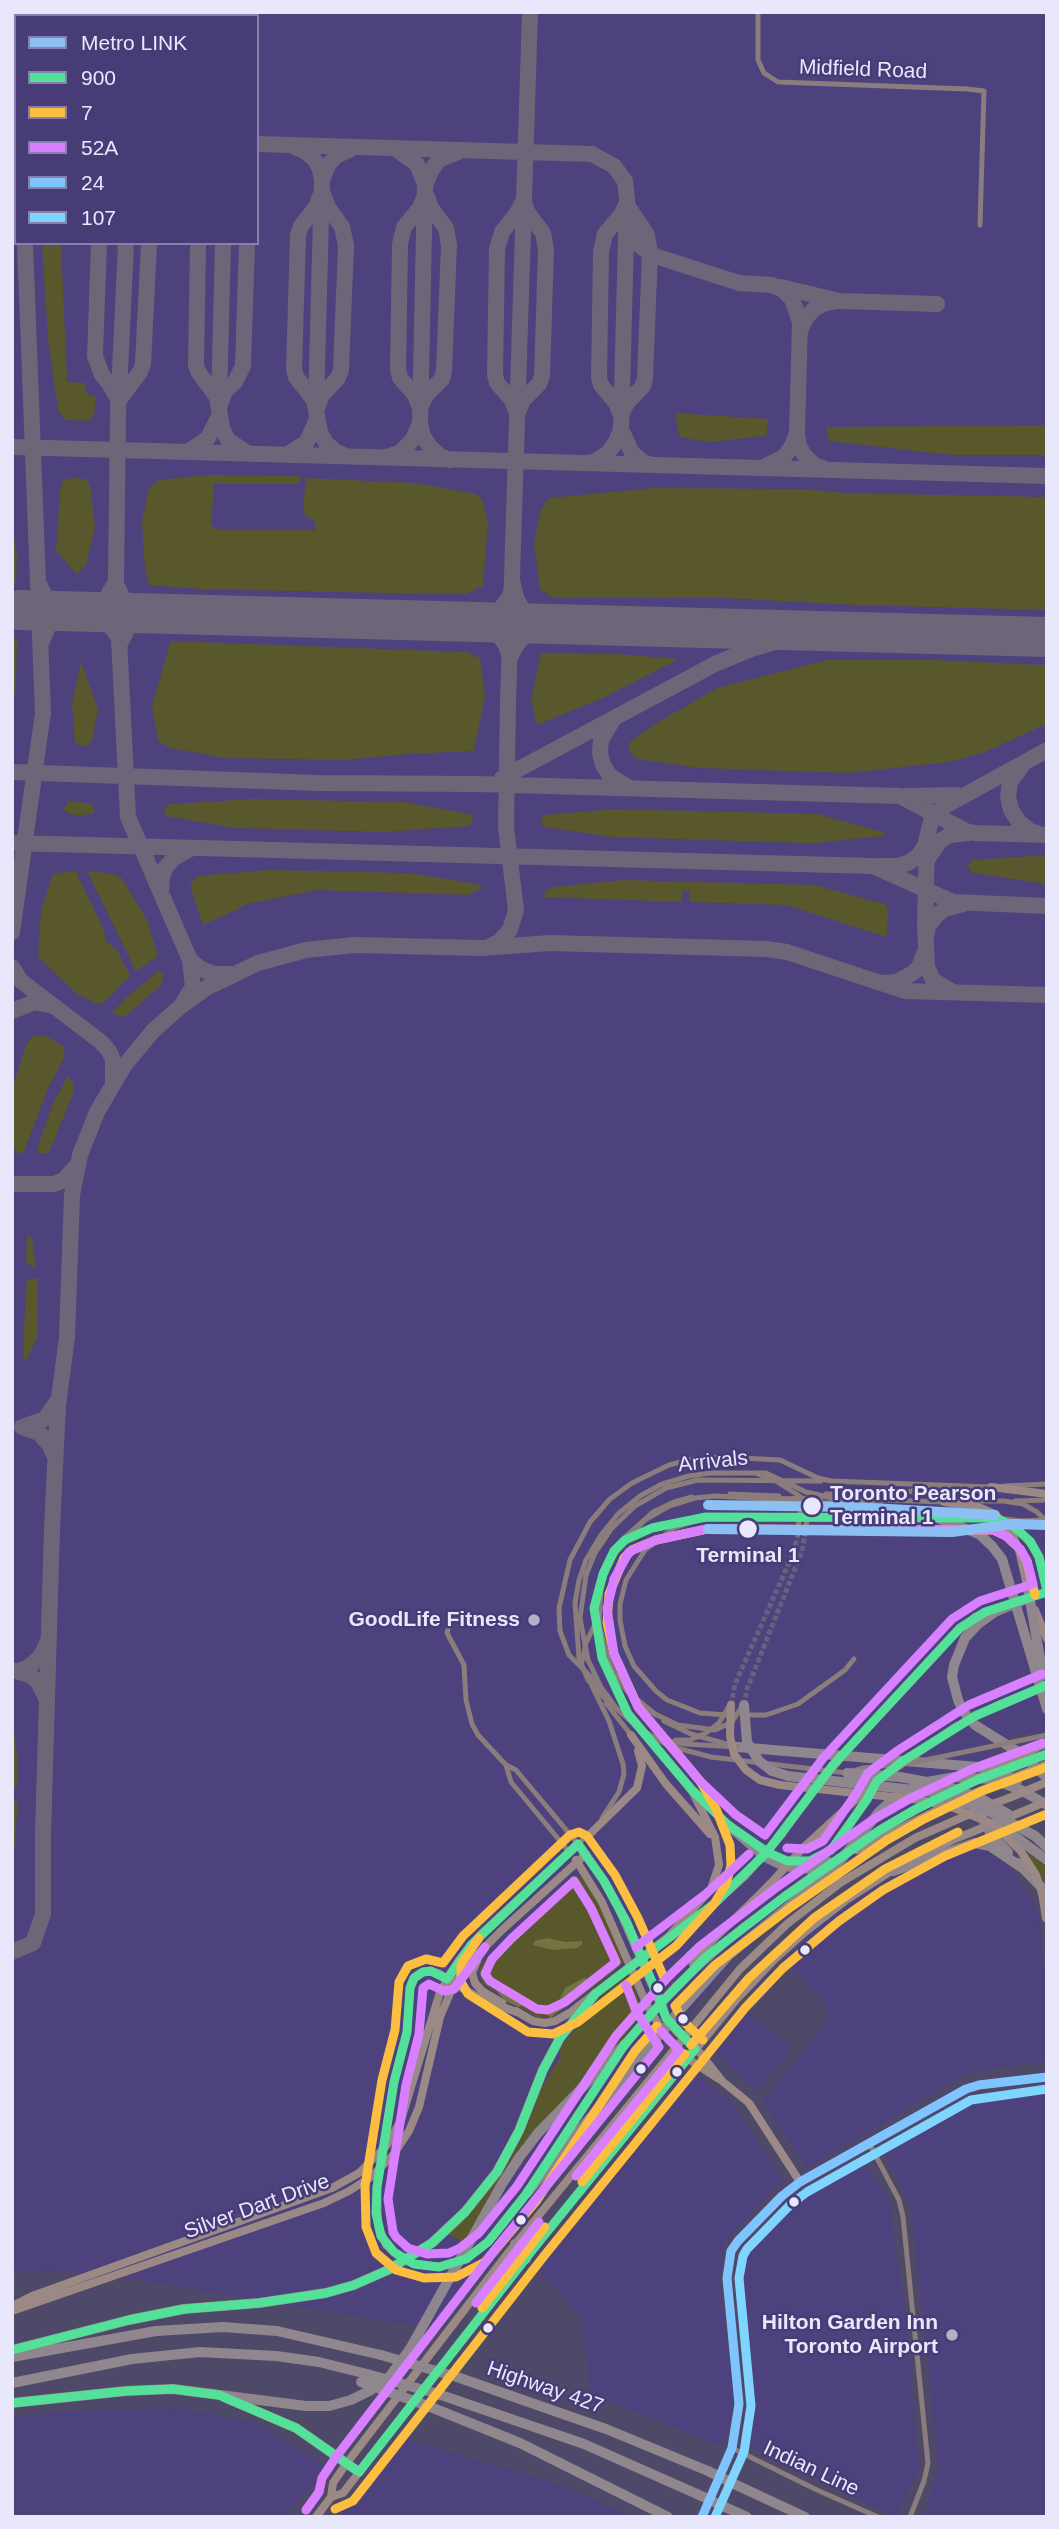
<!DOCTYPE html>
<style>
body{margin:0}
#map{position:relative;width:1059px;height:2529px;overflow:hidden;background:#4f4969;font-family:Arial,sans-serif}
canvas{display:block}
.frame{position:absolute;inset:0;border:14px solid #e9e7fc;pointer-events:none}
.legend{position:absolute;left:14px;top:14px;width:245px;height:231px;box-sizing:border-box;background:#473c76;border:2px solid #8880ac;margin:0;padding:9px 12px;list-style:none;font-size:21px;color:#e9e7fc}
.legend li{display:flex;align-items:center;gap:14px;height:35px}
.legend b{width:35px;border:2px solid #8880ac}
</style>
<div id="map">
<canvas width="1059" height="2529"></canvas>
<div class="frame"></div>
<ul class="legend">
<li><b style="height:9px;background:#8cbff2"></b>Metro LINK</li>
<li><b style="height:9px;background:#53e098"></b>900</li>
<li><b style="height:9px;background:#fbbe40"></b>7</li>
<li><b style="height:9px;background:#d880ff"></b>52A</li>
<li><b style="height:9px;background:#80c4ff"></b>24</li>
<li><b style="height:9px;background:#80d5ff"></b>107</li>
</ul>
</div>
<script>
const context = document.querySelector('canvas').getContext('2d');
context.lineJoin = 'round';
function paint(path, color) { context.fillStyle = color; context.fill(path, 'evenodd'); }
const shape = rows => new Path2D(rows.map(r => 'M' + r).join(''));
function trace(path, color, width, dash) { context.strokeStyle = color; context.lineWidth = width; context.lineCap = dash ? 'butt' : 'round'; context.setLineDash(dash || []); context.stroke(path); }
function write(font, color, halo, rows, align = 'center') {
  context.font = font + ' Arial,sans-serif'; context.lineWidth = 5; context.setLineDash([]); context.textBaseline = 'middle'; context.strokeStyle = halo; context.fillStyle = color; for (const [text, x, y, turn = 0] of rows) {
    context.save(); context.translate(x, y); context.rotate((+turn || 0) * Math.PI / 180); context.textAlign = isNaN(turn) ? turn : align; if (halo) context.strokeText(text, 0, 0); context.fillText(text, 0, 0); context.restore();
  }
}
const built = shape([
 [12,12,1047,12,1047,1735,1018,1733,739,1953,429,2328,97,2273,12,2271],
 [16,16,257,16,257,243,16,243],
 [975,1847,986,1848,1006,1861,1039,1911,1047,2011,1047,2060,968,2073,807,2168,763,2101,826,2024,827,2006,786,1959,804,1944,801,1941,860,1896,916,1866],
 [742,2008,792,2048,756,2092,710,2047],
 [691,2071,731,2101,783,2179,723,2245,720,2287,734,2399,728,2430,721,2446,591,2394,582,2319,534,2264,545,2253,651,2119,682,2074],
 [1047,2090,1047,2517,923,2517,939,2469,911,2205,882,2148,981,2094],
 [862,2160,888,2197,905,2312,919,2471,896,2517,749,2446,752,2374,740,2261,791,2199],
 [178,2408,257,2423,328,2468,284,2517,12,2517,12,2416,93,2410],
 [402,2438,551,2482,633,2517,339,2517]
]);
const green = shape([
 [33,12,113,12,113,16,33,16],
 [42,243,61,243,67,382,86,383,86,394,96,396,94,415,89,421,65,420,58,411,48,340],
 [675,413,768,419,767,433,765,436,709,442,689,439,679,436],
 [1047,425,1047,455,951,455,829,441,826,427],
 [208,475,299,476,301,478,299,484,214,484,211,525,219,530,316,530,314,520,306,517,303,508,306,478,414,483,476,494,483,501,488,522,483,586,465,594,434,594,200,589,149,585,145,568,142,521,149,488,159,480],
 [74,478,86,479,90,485,95,527,86,565,77,574,56,551,60,490,63,480],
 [652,488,804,489,845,493,1047,497,1047,610,858,605,724,598,553,598,540,589,534,544,541,508,550,498],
 [12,526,17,554,16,584,12,584],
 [12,637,17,638,16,684,12,710],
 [171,641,466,652,480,658,485,696,474,751,408,754,345,760,225,758,170,748,158,741,152,705],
 [541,653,618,654,679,659,603,698,537,725,531,699],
 [827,660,931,660,1047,665,1047,724,985,752,950,762,848,773,699,768,637,759,629,751,630,742,653,725,717,688],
 [81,662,98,709,92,741,84,747,75,742,72,703],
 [252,799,404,802,470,814,473,818,472,823,467,826,386,832,235,828,166,816,164,808,170,804],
 [76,801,94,805,94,813,81,816,67,813,64,809,68,802],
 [615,809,817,814,886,833,884,836,816,843,770,842,612,837,544,827,542,824,541,819,545,815],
 [1047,855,1047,884,972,873,967,866,972,860],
 [75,870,103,928,106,941,117,950,130,976,104,1002,97,1004,76,993,38,957,41,910,53,874],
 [268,870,408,873,477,884,483,887,469,895,317,890,248,904,203,925,190,886,197,876],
 [87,871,113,874,121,877,147,920,158,956,136,971],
 [625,880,814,885,885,904,888,908,887,937,786,905,690,902,689,891,682,891,682,902,544,897,545,892,553,887],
 [158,971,163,973,162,984,128,1014,122,1017,112,1013,125,999],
 [38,1035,46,1036,63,1046,65,1056,48,1088,23,1154,17,1152,12,1146,12,1089,26,1045,32,1037],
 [67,1077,74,1082,74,1091,50,1150,47,1153,40,1153,37,1149,52,1106],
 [27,1235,32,1238,36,1268,26,1263],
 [38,1278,37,1338,27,1359,24,1359,23,1355,26,1283,29,1279],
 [13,1723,18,1764,17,1786,15,1788,12,1787],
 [12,1800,17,1801,17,1815,12,1880],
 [1027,1853,1030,1853,1047,1867,1047,1886],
 [574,1875,584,1878,592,1891,627,1960,594,1988,552,2017,536,2017,482,1984,479,1971,482,1963,513,1931,565,1884,567,1885,568,1881],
 [633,1972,634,1988,644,2012,621,2041,529,2136,504,2172,464,2243,448,2234,474,2209,509,2161,524,2133,542,2087,561,2056,559,2051,563,2044,600,1997]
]);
const forest = shape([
 [547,1938,565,1942,582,1941,582,1944,577,1948,553,1950,533,1945,535,1941],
 [584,1978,589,1979,588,1985,577,1998,550,2018,547,2012,549,2006,559,2001,565,1988],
 [487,1982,496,1982,500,1989,513,1994,522,2006,519,2007,505,2001,493,1987,487,1985]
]);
const taxiway = shape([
 [133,16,133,12],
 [12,74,16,117],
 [257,144,592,154,614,166,625,181,627,200,621,429,616,442,608,453,596,461,588,463],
 [293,146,306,152,314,159,320,169,322,180,328,165,336,156,351,149],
 [397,150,417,164,425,185,432,169,439,160,458,152],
 [425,185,420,423,423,436,430,447,440,456,450,460],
 [322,191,316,207,301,226,298,235,294,369,296,377,314,400,320,432,326,443,336,452,346,456],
 [628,228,635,242,652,255,739,283,772,285,783,290,792,299,800,322,797,433,799,446,805,456,814,465,823,468],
 [99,243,95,356,102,375,109,383,118,399],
 [126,243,118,413,116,580,128,817,190,960,193,987,184,1001],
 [198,243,196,365,199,373,217,397,222,428,228,440,247,453],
 [781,287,839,301,937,304],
 [800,331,806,318,814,309,825,303,837,301],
 [120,399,140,372,143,364,149,243],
 [219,401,223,243],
 [316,405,322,180],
 [419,406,415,395,400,378,398,370,400,244,404,227,420,208,424,197],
 [421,406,426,395,442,379,444,371,449,245,446,228,431,208,427,197],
 [219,407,225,391,235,382,243,366,247,243],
 [316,411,322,395,338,378,341,370,346,245,342,227,328,207,322,191],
 [516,411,512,400,497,383,495,375,497,249,502,232,517,213,522,203],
 [518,412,523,400,539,384,542,376,546,250,543,233,528,213,524,203],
 [620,413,616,403,601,385,599,377,601,252,605,234,621,215,626,205],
 [622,413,627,403,643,386,645,378,650,253,647,235,629,208],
 [621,429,632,453,643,462,652,465],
 [12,447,1047,476],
 [188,452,208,438,219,416],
 [287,455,307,442,317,419],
 [387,457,401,452,413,439,420,423],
 [764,467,784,457,792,446,797,433],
 [115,583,106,599,96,607,83,612,96,615,105,620,118,636],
 [39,584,45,596,53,604,74,612,55,620,48,627,42,641],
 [117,586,124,600,131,606,156,614],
 [474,622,486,621,496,615,510,596,513,584,516,598,523,610,534,620,548,624],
 [474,622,487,627,498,634,506,645,510,658,516,646,524,636,548,624],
 [120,644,128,628,136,621,156,614],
 [613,720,601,740,600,753,603,765,610,776,628,787],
 [1022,766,1010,782,1008,797,1011,810,1019,822,1030,831,1037,833],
 [12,772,319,783,476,784,900,796,966,831,975,833,1047,835],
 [502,778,715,664,751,649,789,638,830,632],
 [906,796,957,795],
 [927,842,925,925,927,967,933,980,953,992],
 [12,843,873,866,953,902,1047,906],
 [927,860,940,841,950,835,969,833],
 [878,866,897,866,908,863,918,856,925,846,931,821,943,807,1047,750],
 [161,893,162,878,165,868,174,858,190,849],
 [12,932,43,713,25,243],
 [927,933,928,926,938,914,945,909,963,904],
 [490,946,499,942,510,930,516,910,506,827,508,703,530,12],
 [190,960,201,969,214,974,232,974],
 [12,967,21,981,101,1042,109,1051,113,1060,113,1082],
 [882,983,896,982,913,973,919,967,925,952],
 [12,1011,35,1002,53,1006],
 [12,1184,54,1184,64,1180,77,1165],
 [55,1457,49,1444,39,1433,22,1427,45,1419,58,1400],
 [12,1670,30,1675,38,1682,46,1698],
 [20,1671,30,1666,41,1656,48,1641],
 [12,1952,33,1943,43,1914,43,1834,52,1529,58,1406,67,1337,72,1195,80,1155,97,1112,124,1066,153,1031,181,1006,208,987,258,963,306,950,355,945,482,948,550,943,766,949,787,952,905,991,1047,995]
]);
const runway = shape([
 [20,610,1047,637]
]);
const streetTunnel = shape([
 [731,1705,735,1684,793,1554,798,1534],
 [744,1705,747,1689,802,1551,805,1534]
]);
const street = shape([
 [758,12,758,60,764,73,778,82,967,89,984,91,980,225],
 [758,1474,771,1478,798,1495,822,1516],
 [831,1481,991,1487],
 [1004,1486,1047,1484],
 [730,1494,779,1496],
 [832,1498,867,1499],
 [888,1500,944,1502],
 [1015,1501,1047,1500],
 [705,1517,857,1516,940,1519,996,1518,1022,1521,1045,1520],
 [706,1517,674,1528,645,1550,626,1580,620,1604,620,1620,625,1646,634,1666,656,1691,667,1700,700,1713,727,1715],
 [798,1534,799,1517],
 [624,1538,653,1512,674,1502,692,1497],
 [628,1538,652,1528,685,1520],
 [600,1583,594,1608,598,1640,602,1658,631,1719],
 [450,1621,447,1633,464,1665,466,1700,472,1724,478,1735,506,1765,511,1782,570,1853],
 [608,1659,615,1674,627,1691,656,1715],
 [588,1660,600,1685],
 [582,1662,586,1643,595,1624],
 [592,1686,609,1721,623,1764,624,1774,619,1792,602,1818],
 [606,1703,631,1735],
 [743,1715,766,1715,798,1704,845,1670,854,1659],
 [664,1721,691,1734,730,1745],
 [642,1731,691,1789,727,1825],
 [506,1765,516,1770,578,1844,592,1831],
 [869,2143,899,2200,903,2217,928,2463,924,2481,910,2517],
 [732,2448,817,2490,878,2517]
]);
const secondary = shape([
 [991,1487,1047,1494],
 [1003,1522,1021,1532,1035,1549,1041,1564,1047,1592],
 [1019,1550,1029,1594],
 [1035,1610,1047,1639],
 [631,1735,666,1784,710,1834],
 [854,1742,953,1635,975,1617],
 [987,1806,1009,1798],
 [590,1834,637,1788,642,1766,638,1751],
 [782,1834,810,1795],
 [804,1847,864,1792],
 [762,1848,771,1855,792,1862,810,1861,825,1855,840,1840,877,1781],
 [576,1860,602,1902,647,2005,668,2040,694,2063,722,2081,749,2103,800,2182],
 [908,1862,955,1839,1031,1808],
 [682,1927,715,1903,745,1876],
 [668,1937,711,1889,719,1865,715,1837,691,1789],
 [478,1959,472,1973,475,1983,482,1991,502,2003],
 [693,1964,710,1943,770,1884],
 [676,1986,742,1928,815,1874],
 [516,2011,533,2021,545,2023,555,2021,571,2012,615,1978],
 [622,2049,644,2022],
 [394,2082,407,2032,410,1988,414,1978,420,1973,427,1971,438,1973,477,1997,519,2013],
 [547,2163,614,2060],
 [377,2187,378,2225,386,2245],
 [499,2229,530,2189],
 [12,2306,32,2296,332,2188,359,2173,387,2145,401,2120,440,1992,459,1960,480,1935,578,1844,604,1881,618,1907,666,2018,676,2031,701,2054,722,2081],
 [12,2311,324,2203,349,2191,371,2177,393,2155,409,2131,419,2107,440,2017,454,1984,468,1964,502,1930,586,1854],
 [331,2497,343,2493,534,2248,736,2000,775,1959,805,1932,845,1901,896,1868],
 [316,2517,331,2497,333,2483,346,2464,508,2253,740,1969,787,1924,840,1883,915,1838,972,1813],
 [702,2517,732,2448,739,2404,727,2278,731,2251,738,2241,782,2196,800,2182,966,2089,979,2085,1047,2077]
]);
const highway = shape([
 [940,1519,979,1534,992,1546,1002,1559,1047,1709],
 [1028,1589,1043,1675],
 [978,1624,965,1638,954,1665,952,1677,958,1700,963,1711,975,1725,1023,1755,1047,1778],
 [737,1747,978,1767,994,1770,1017,1781],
 [927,1782,955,1777,992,1779,1021,1790,1047,1805],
 [978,1810,992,1836,1008,1852],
 [728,1825,765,1857,784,1866,811,1869,829,1862],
 [996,1826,1017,1838,1047,1860],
 [1035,1836,1047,1847],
 [1018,1863,1047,1893],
 [893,1871,975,1843,990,1846,1021,1867],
 [680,2010,729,1955,818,1882,841,1860,879,1812,891,1801,913,1788],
 [527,2193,653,2043],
 [515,2244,526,2259],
 [12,2350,129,2320,184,2309,259,2303,326,2293,354,2285,388,2270,419,2251,432,2243,465,2212,497,2172,519,2131,543,2070,560,2038,595,1994],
 [12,2357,156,2331,223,2327,277,2331,381,2355],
 [457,2377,606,2429,708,2471],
 [12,2383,132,2359,200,2352,276,2356,319,2362,367,2374],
 [438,2394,584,2444,697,2494],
 [226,2398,296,2428,359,2472],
 [12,2403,126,2391,173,2389,306,2406,329,2406,351,2400,371,2390,390,2376,410,2349,502,2184,519,2158,538,2133,625,2044],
 [428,2406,520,2443,668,2517],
 [732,2483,805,2517],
 [725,2507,747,2517]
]);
const streetBridge = shape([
 [831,1481,818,1478,780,1460,721,1457,693,1459,669,1465,632,1483,610,1499,590,1522,570,1560,559,1608,560,1631,569,1655,600,1686,617,1709,640,1729,669,1746,711,1757,847,1773,863,1768,911,1763,1047,1735],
 [826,1494,893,1495],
 [959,1501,1004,1501,1023,1504,1037,1512,1047,1522],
 [799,1517,802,1507,810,1499],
 [805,1534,808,1512,819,1503,881,1501,930,1485],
 [608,1659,599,1625,601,1586,608,1567,620,1545,645,1520,669,1506,695,1498,716,1496,769,1499,821,1498],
 [588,1660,580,1618,586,1575,595,1553,611,1529,635,1506,666,1488,698,1480,821,1481],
 [612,1706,588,1680,579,1658,575,1603,579,1580,586,1560,601,1535,618,1514,640,1496,662,1484,689,1476,710,1473,766,1473,806,1492,832,1498],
 [653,1713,678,1725,715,1730,732,1722,741,1708],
 [663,1740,685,1744,737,1747],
 [676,1740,690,1740,706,1733,719,1723,729,1706]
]);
const secondaryBridge = shape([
 [944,1502,978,1507,995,1514,1011,1531,1019,1550],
 [1020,1601,1047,1592],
 [975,1617,994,1609],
 [731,1705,730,1736,734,1754,746,1770,760,1780,780,1785,921,1800,954,1808,993,1824,1020,1850,1036,1875,1042,1893,1046,1918],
 [1000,1773,1047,1754],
 [877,1781,955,1727,998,1705,1047,1685],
 [955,1790,1047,1743],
 [810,1795,854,1742],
 [967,1796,1047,1764],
 [1009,1798,1047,1782],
 [1031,1808,1047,1801],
 [857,1850,945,1806],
 [815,1874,880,1830,931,1802],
 [745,1876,782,1834],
 [770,1884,804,1847],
 [615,1978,668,1937],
 [644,2022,676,1986],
 [377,2187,394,2082],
 [386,2245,402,2259,414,2264,439,2267,466,2259,488,2242,499,2229]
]);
const highwayBridge = shape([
 [978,1624,995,1612,1024,1600],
 [744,1705,747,1742,759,1761,772,1771,788,1776,932,1792,987,1810,1035,1836],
 [847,1773,900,1777,943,1785,980,1798,1008,1814],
 [653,2043,680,2010],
 [381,2355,457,2377],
 [367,2374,438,2394],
 [361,2382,428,2406],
 [708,2471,732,2483],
 [697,2494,725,2507]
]);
const bus1 = shape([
 [578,1844,604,1881,627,1923,661,2003,625,2044,527,2193,488,2242,466,2259,439,2267,414,2264,394,2252,381,2236,376,2213,377,2187,394,2082,407,2032,410,1988,414,1978,423,1972,431,1971,447,1979,471,1945,578,1844],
 [767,1852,787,1861,810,1861,831,1850,866,1801,877,1781,903,1761,975,1716,1047,1685],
 [767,1852,728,1825,691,1789,628,1714,602,1658,594,1608,603,1574,614,1551,625,1540,652,1528,706,1517,996,1518,1013,1526,1030,1541,1039,1557,1047,1591],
 [767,1852,833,1765,960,1628,985,1612,1047,1592],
 [661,2003,707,1956,784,1897,880,1830,916,1809,977,1780,1047,1754],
 [12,2350,129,2320,184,2309,259,2303,326,2293,354,2285,388,2270,432,2243,465,2212,497,2172,519,2131,543,2070,560,2038,595,1994,715,1903,767,1852],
 [12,2403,126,2391,173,2389,219,2395,296,2428,359,2472,534,2248,695,2049,666,2018,661,2003]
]);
const bus2 = shape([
 [479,1938,461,1964,461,1982,468,1994,528,2032,553,2034,578,2022,676,1946,714,1904,726,1884,731,1866,730,1845,716,1809,700,1781,638,1707,614,1654,607,1623,609,1594,624,1558,632,1550,656,1540,707,1529,993,1530,1006,1536,1020,1549,1027,1561,1035,1595],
 [657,2026,635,2051,537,2200,485,2262,456,2277,424,2278,396,2270,376,2253,366,2227,365,2186,382,2080,395,2030,399,1982,408,1966,426,1959,443,1963,463,1936,570,1835,579,1832,587,1836,615,1875,638,1918,665,1980],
 [703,2040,685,2023,675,2006,715,1965,791,1907,887,1840,922,1820,982,1791,1047,1767],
 [691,2045,749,1978,814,1918,885,1869,958,1832],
 [582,2182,685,2054],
 [482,2308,545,2227],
 [335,2509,353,2501,544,2256,745,2008,783,1968,839,1921,883,1890,945,1856,1047,1814]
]);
const bus3 = shape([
 [707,1529,993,1530,1006,1536,1020,1549,1027,1561,1033,1584,980,1601,952,1619,824,1757,765,1835,736,1815,700,1781,638,1707,614,1654,607,1609,614,1579,629,1552,656,1540,707,1529],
 [787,1848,807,1849,823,1841,856,1794,868,1773,897,1751,969,1705,1042,1674],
 [574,1881,591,1908,616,1962,565,2002,548,2010,537,2009,490,1981,485,1974,492,1959,511,1939,574,1881],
 [485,1947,454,1989,444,1991,429,1984,423,1988,419,2034,406,2085,388,2199,393,2232,396,2237,408,2248,427,2254,449,2253,460,2248,479,2233,517,2186,616,2036,667,1978,700,1946,777,1887,874,1819,911,1798,972,1769,1043,1743],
 [636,1947,707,1893,749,1854],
 [576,2176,679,2050,661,2031],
 [476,2303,539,2222],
 [306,2510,319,2492,322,2478,336,2457,498,2246,659,2047,636,2011,626,1985]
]);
const bus4 = shape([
 [702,2517,732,2448,739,2404,727,2278,731,2251,738,2241,782,2196,800,2182,966,2089,979,2085,1047,2077]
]);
const bus5 = shape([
 [715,2517,744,2452,751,2406,739,2278,743,2256,747,2249,790,2205,807,2192,971,2100,1047,2089]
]);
const metro1 = shape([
 [708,1505,854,1507,995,1515],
 [708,1529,952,1532,1013,1524,1047,1525]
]);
const markers = [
 [812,1506,10,"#e9e7fc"],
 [748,1529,10,"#e9e7fc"],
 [534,1620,7,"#b3b0c9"],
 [805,1950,6,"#e9e7fc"],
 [658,1988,6,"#e9e7fc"],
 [683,2019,6,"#e9e7fc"],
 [641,2069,6,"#e9e7fc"],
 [677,2072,6,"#e9e7fc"],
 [794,2202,6,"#e9e7fc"],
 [521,2220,6,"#e9e7fc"],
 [488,2328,6,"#e9e7fc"],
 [952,2335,7,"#b3b0c9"]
];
const streetNames = [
 ["Midfield Road",863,70,2],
 ["Arrivals",713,1462,-6],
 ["Silver Dart Drive",257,2207,-20],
 ["Highway 427",545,2388,19],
 ["Indian Line",811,2469,25]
];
const stopNames = [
 ["Toronto Pearson",830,1494],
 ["Terminal 1",830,1518],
 ["Terminal 1",748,1556,"center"]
];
const poiNames = [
 ["GoodLife Fitness",520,1620],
 ["Hilton Garden Inn",938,2323],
 ["Toronto Airport",938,2347]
];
paint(built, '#4d417e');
paint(green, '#58582c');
paint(forest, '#73743f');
trace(taxiway, '#6e6678', 16);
trace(runway, '#6e6678', 40);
trace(streetTunnel, '#66617f', 5, [5, 2.5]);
trace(street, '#8b7d7b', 5);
trace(secondary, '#9a8984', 8);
trace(highway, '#90868e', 10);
trace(streetBridge, '#8b7d7b', 5);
trace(secondaryBridge, '#9a8984', 8);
trace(highwayBridge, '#90868e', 10);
trace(bus1, '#53e098', 9);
trace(bus2, '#fbbe40', 9);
trace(bus3, '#d880ff', 9);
trace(bus4, '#80c4ff', 9);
trace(bus5, '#80d5ff', 9);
trace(metro1, '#8cbff2', 10);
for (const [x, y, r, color] of markers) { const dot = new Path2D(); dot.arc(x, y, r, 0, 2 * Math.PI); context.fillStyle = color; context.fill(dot); trace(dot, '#473c76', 2.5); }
write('21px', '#e9e7fc', '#473c76', streetNames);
write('bold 21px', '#e9e7fc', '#473c76', stopNames, 'left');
write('bold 21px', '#e9e7fc', '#473c76', poiNames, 'right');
</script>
